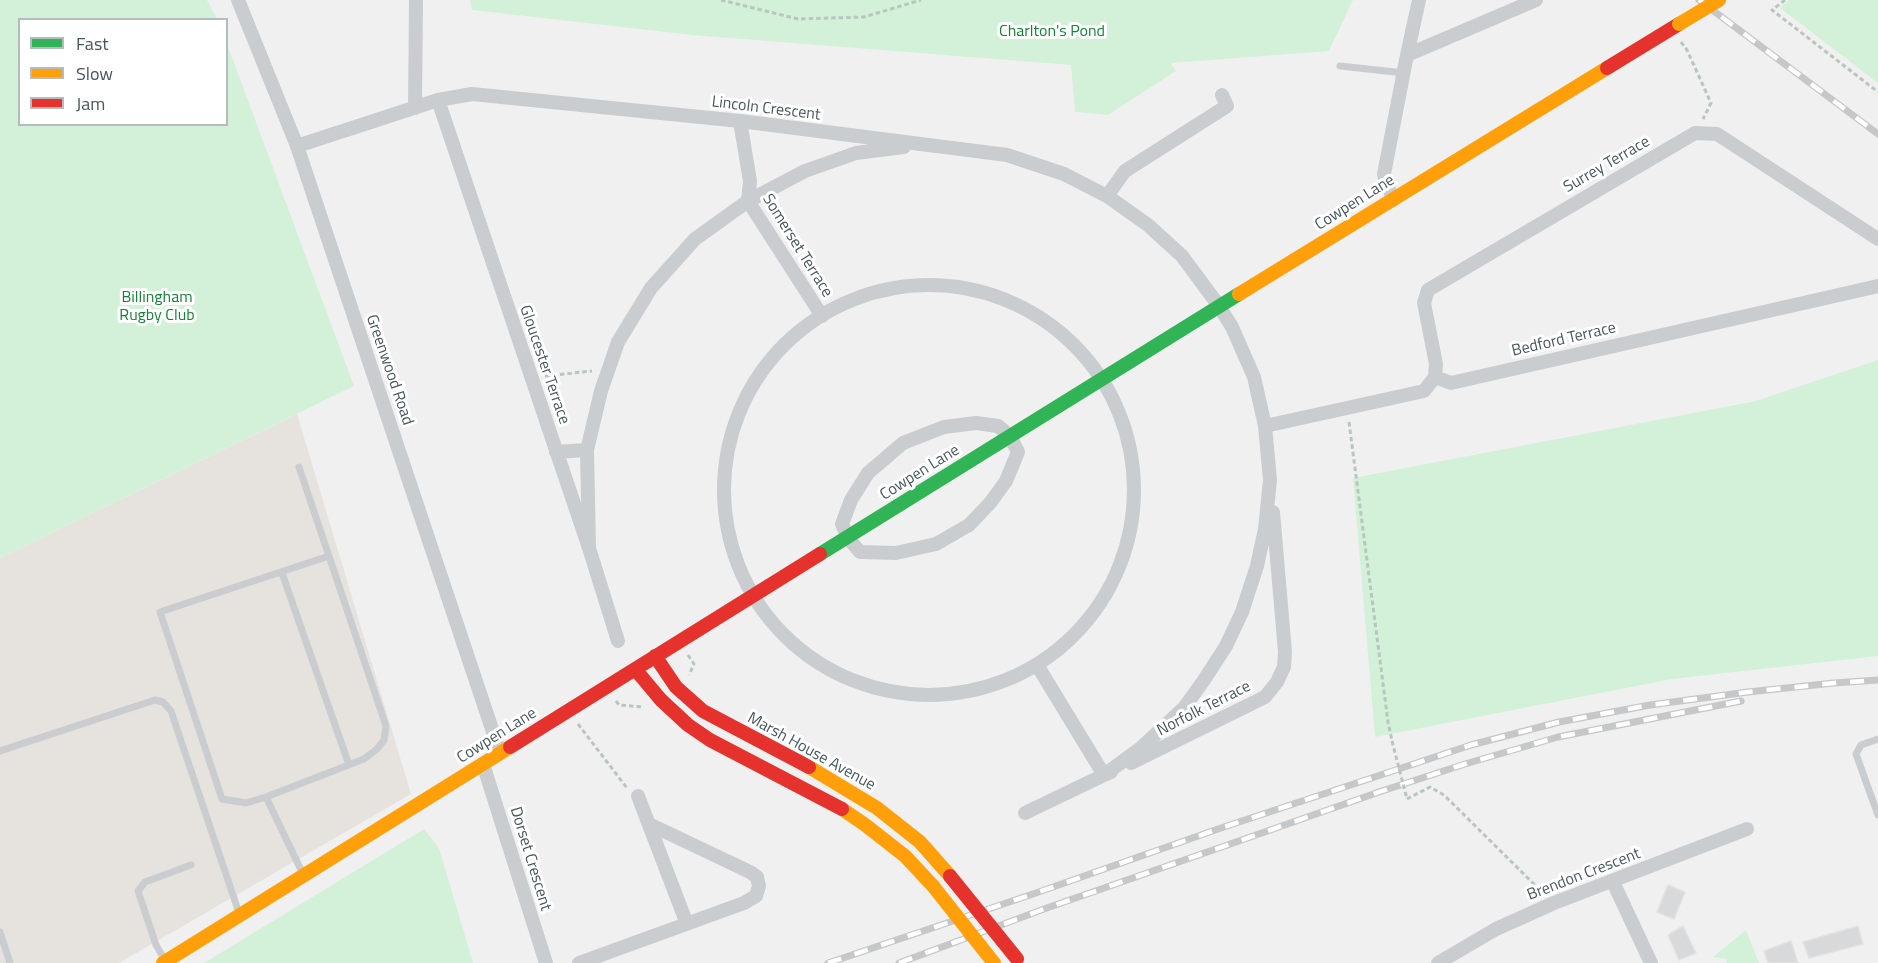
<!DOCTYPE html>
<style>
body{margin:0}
#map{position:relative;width:1878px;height:963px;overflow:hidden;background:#f1f0f0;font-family:"Titillium Web",sans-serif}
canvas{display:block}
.legend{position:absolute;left:18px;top:18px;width:210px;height:108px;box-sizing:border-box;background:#fff;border:2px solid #b5bcbf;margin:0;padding:8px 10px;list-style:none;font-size:18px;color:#46575e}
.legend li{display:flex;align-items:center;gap:12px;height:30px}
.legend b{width:30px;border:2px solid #b5bcbf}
</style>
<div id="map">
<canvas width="1878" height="963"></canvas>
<ul class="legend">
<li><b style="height:8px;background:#30b455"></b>Fast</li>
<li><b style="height:8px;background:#ff9f0a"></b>Slow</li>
<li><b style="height:8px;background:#e5322d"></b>Jam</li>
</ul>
</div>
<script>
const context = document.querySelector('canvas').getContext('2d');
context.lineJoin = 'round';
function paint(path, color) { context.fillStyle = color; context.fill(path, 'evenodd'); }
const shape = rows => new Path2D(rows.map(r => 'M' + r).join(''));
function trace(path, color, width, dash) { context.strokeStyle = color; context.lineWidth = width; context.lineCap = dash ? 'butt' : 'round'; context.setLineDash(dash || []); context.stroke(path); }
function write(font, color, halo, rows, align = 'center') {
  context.font = font + ' "Titillium Web",sans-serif'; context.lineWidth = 6; context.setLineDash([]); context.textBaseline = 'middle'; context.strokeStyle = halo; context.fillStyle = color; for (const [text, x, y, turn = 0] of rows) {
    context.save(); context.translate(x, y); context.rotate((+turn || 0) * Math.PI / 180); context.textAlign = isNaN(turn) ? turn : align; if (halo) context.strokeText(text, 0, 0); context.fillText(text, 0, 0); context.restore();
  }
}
const commercial = shape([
 [297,414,411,794,119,963,0,963,0,558]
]);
const green = shape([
 [0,0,207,0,217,19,20,20,20,124,226,124,227,44,354,386,0,558],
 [470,0,1353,0,1329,51,1171,63,1176,71,1108,115,1075,112,1071,65,692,35,472,10],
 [1789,0,1878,0,1878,83,1780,8],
 [1878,360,1878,656,1672,679,1375,737,1353,478,1756,401],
 [424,829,439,848,473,963,204,963],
 [1746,930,1759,963,1726,963,1727,959,1713,957]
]);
const building = shape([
 [1668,885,1685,892,1674,919,1657,912,1668,885],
 [1683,926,1696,953,1679,960,1668,935,1683,926],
 [1858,926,1863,944,1809,958,1803,942,1858,926],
 [1791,941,1798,963,1768,963,1764,951,1791,941]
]);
const path = shape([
 [721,0,798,19,864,17,921,0],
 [1785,0,1772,10,1878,92],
 [1681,42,1687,50,1711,103,1703,119],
 [545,376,592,371],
 [1349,422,1388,722,1392,741],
 [688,655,694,664,689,675],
 [616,701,619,705,643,707],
 [578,724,627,788],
 [1407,799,1430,787,1444,795,1543,893]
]);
const lane = shape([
 [1340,66,1404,73],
 [299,467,329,556,386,726,384,740,377,749,364,759,266,797,246,803,222,799,160,612,329,556],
 [282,573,349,765],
 [1878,739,1861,745,1856,754,1878,815],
 [0,751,155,700,163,702,171,711,239,913],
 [266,797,303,874],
 [0,932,10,963],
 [165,960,156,945,138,891,145,882,191,865]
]);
const street = shape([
 [238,0,297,146,500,753],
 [1407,55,1419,0],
 [438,100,589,548,618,641],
 [415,108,416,0],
 [740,121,750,181,748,201,822,316],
 [297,146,438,100,472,94,740,121,1007,155,1064,174,1107,196,1148,225,1182,256,1219,306,1232,327,1254,377,1265,426,1270,480,1265,529,1257,566,1242,612,1226,646,1204,680,1184,708,1141,748,1104,775,1025,813],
 [1107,196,1125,171,1227,106,1222,95],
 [1394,199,1386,184,1384,174,1407,55,1536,0],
 '724 490a205 205 0 1 1 410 0a205 205 0 1 1-410 0Z',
 [1435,377,1436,364,1424,303,1428,290,1695,133,1717,134,1878,239],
 [1435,377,1451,383,1878,286],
 [976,423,998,426,1010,436,1018,452,1006,481,990,503,969,525,936,544,896,553,860,552,848,538,842,524,851,500,868,473,903,443,944,427,976,423],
 [1265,426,1424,391,1435,377],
 [556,452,587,450],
 [589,548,587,450,601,391,618,342,651,288,695,239,748,201,805,171,856,153,904,147],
 [1037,665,1104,775,1111,772],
 [1131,763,1265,697,1277,682,1284,667,1285,652,1273,512],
 [483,764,546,963],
 [638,796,687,924],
 [1613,882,1651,963],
 [579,963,744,903,756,896,759,886,757,877,750,872,649,824],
 [1438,963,1496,929,1554,903,1747,829]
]);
const fast = shape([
 [820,554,1239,294]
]);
const slow = shape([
 [1239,294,1607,68],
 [809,767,877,808,920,842,950,876],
 [842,809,864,824,905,856,933,886],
 [163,963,510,747]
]);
const jam = shape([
 [1607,68,1679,24],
 [655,656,676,687,703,711,809,767],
 [635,669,661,700,688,725,710,740,842,809],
 [510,747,820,554]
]);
const rail = shape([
 [1699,0,1878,134],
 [828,963,1033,894,1218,829,1471,745,1559,722,1650,705,1748,692,1834,683,1878,680],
 [899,963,1044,909,1382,791,1465,764,1558,737,1741,701]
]);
const pathBridge = shape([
 [1392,741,1407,799]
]);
const slowBridge = shape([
 [1679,24,1719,0],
 [933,886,994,963]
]);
const jamBridge = shape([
 [950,876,1017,959]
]);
const parkNames = [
 ["Charlton's Pond",1052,32],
 ["Billingham",157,298],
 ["Rugby Club",157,316]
];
const streetNames = [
 ["Lincoln Crescent",766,109,7],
 ["Surrey Terrace",1607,165,-30],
 ["Cowpen Lane",1355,203,-32],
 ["Somerset Terrace",797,246,58],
 ["Bedford Terrace",1564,340,-13],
 ["Gloucester Terrace",544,365,71],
 ["Greenwood Road",389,370,71],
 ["Cowpen Lane",920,473,-32],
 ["Norfolk Terrace",1204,709,-27],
 ["Cowpen Lane",497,736,-32],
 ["Marsh House Avenue",811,752,29],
 ["Dorset Crescent",530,859,73],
 ["Brendon Crescent",1584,875,-21]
];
paint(commercial, '#e6e2dd');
paint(green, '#d3f1d9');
paint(building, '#d8d9da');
trace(building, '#e2e2e3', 1.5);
trace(path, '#b7c6bf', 3, [4.5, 3]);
trace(lane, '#c9cdcf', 7);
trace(street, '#c9cdcf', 14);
trace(fast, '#30b455', 14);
trace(slow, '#ff9f0a', 14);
trace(jam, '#e5322d', 14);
trace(rail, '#c5c7c9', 7);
trace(rail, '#fff', 4.5, [14]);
trace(pathBridge, '#b7c6bf', 3, [4.5, 3]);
trace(slowBridge, '#ff9f0a', 14);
trace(jamBridge, '#e5322d', 14);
write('16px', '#128436', '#fff', parkNames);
write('16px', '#46575e', '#fff', streetNames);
</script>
